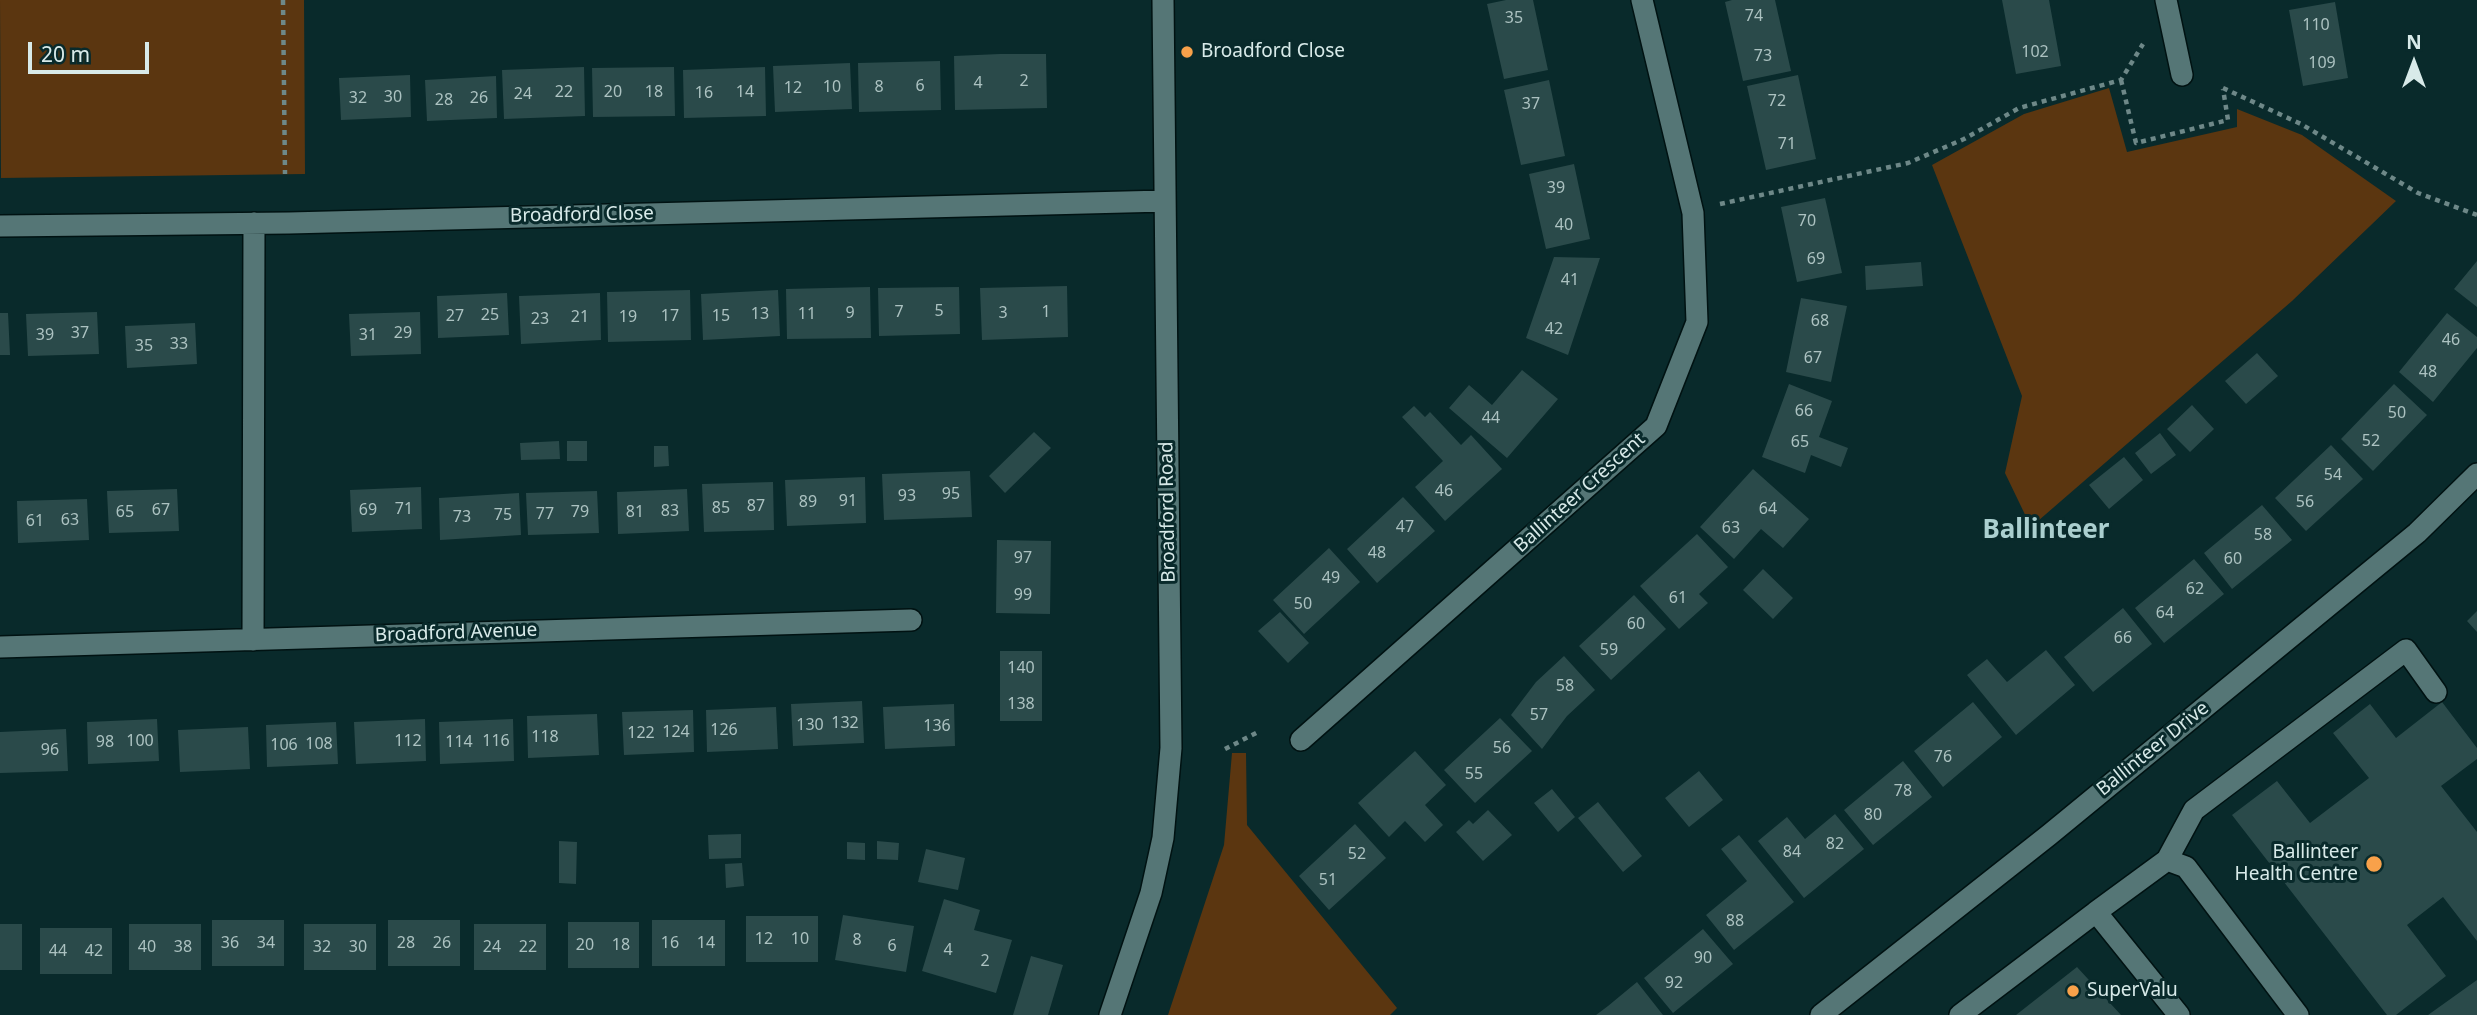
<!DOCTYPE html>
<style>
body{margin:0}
#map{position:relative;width:2477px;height:1015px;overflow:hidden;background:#092a2b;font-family:"Noto Sans",sans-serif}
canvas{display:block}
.north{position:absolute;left:2379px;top:28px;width:70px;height:70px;-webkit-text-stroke:5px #092a2b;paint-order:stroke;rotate:0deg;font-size:19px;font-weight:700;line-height:28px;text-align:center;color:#d8eae9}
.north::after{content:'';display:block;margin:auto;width:24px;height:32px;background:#d8eae9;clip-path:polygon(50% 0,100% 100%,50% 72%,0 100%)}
.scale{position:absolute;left:28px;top:42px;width:121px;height:32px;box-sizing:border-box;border:4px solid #d8eae9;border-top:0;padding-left:9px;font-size:21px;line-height:24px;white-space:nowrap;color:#d8eae9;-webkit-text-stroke:5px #092a2b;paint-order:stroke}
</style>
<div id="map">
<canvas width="2477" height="1015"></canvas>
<div class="north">N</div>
<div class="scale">20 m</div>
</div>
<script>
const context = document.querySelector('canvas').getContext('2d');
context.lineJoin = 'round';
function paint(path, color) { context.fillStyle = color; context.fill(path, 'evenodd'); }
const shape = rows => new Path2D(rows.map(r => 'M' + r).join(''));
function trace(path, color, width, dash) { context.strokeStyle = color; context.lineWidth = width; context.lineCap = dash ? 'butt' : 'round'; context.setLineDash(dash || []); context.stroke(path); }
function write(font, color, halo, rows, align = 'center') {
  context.font = font + ' "Noto Sans",sans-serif'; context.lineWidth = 6; context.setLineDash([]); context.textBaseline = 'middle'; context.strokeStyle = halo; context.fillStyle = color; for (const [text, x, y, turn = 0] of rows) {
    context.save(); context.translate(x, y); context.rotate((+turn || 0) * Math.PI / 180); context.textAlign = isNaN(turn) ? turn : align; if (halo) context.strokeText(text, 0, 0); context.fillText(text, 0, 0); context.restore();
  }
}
const green = shape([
 [0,0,304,0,305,174,1,178],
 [2109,88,2127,152,2237,127,2237,109,2302,135,2396,201,2292,301,2031,527,2005,473,2022,396,1932,165,2024,114],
 [1232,753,1246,753,1247,825,1397,1008,1390,1015,1168,1015,1224,845]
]);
const building = shape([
 [1506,0,1533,0,1548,70,1504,79,1487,4],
 [1732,0,1775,0,1791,71,1743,81,1725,2],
 [2002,0,2049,0,2061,66,2016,74],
 [2335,2,2348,78,2303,86,2289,10],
 [1000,54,1046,54,1047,108,955,110,954,56],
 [940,61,941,110,859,112,858,63],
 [850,63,852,109,775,112,773,66],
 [584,67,585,116,504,119,502,70],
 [674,67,675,116,593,117,592,68],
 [765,67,766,116,684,118,683,70],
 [410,75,411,117,341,120,339,78],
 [1798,75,1816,159,1766,170,1747,86],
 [496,76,497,118,427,121,425,80],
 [1549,80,1565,156,1521,165,1504,90],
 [1574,164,1590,239,1546,249,1529,174],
 [1825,198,1842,273,1797,282,1781,207],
 [1554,257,1600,258,1568,355,1526,338],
 [2477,261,2477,307,2454,289],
 [1921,262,1923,286,1866,290,1865,266],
 [1067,286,1068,337,982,340,980,288],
 [870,287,871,338,787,339,786,289],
 [959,287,960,334,879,336,878,288],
 [690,290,691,340,608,342,607,292],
 [778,290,780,336,703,340,701,294],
 [507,293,509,335,438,338,437,296],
 [600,293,601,340,521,344,519,296],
 [1801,298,1847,306,1831,382,1786,372],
 [97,312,99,354,28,356,26,314],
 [420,312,421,354,351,356,349,314],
 [0,313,8,313,10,355,0,355],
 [2447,313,2477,337,2477,348,2433,402,2399,372],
 [195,323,197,364,127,368,125,326],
 [2257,353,2278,376,2246,404,2225,381],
 [1522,370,1558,399,1507,458,1449,408,1469,385,1492,405],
 [1789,384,1832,401,1819,437,1848,448,1841,467,1811,455,1805,473,1762,457],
 [2394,384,2427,415,2373,471,2341,439],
 [2192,405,2214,429,2190,452,2167,429],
 [1414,406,1425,417,1430,412,1461,445,1471,435,1502,469,1445,521,1415,487,1443,461,1402,417],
 [1034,432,1051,448,1005,493,989,476],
 [2160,433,2176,455,2151,474,2135,453],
 [559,441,560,459,521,460,520,443],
 [567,441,587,441,587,461,567,461],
 [2331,445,2363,479,2306,531,2275,498],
 [654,446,668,446,669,466,654,467],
 [2124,457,2143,480,2109,509,2089,485],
 [1753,469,1809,519,1783,548,1761,529,1734,559,1700,527],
 [970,471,972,517,884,520,882,474],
 [865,477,866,523,787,526,785,480],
 [773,482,774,530,704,532,702,484],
 [421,487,422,529,352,532,350,490],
 [177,489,179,531,109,533,107,491],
 [687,489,689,531,618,534,617,492],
 [597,491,599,533,528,535,526,493],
 [519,493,521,535,440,540,439,498],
 [1403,497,1435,531,1377,583,1347,549],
 [87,499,89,540,18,543,17,501],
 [2262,505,2292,540,2232,589,2204,553],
 [1697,534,1728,567,1699,594,1708,603,1679,629,1640,586],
 [997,540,1051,541,1050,614,996,613],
 [1329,548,1360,582,1304,634,1273,600],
 [2194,559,2224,594,2164,643,2135,608],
 [1763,569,1793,598,1773,619,1743,590],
 [1634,595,1666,629,1611,680,1579,646],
 [2123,608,2152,644,2093,692,2064,657],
 [2477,611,2477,632,2467,621],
 [1280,612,1309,643,1288,663,1258,631],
 [2046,650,2075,685,2016,735,1967,675,1987,659,2007,682],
 [1000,651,1042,651,1042,721,1000,721],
 [1564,656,1595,690,1567,716,1542,749,1511,715,1536,682],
 [862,701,864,743,793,746,791,704],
 [1973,702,2002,737,1943,787,1914,751],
 [2442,702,2477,748,2477,759,2441,786,2477,832,2477,941,2443,897,2407,925,2446,976,2396,1015,2387,1015,2232,815,2277,781,2310,823,2369,778,2333,733,2370,704,2396,738],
 [954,704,955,746,885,749,883,707],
 [776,707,778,749,707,752,706,710],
 [693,710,694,752,624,755,622,712],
 [597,714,599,755,528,758,527,716],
 [1500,718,1532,751,1475,803,1444,770],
 [157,719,159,761,88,764,87,722],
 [425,719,426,761,356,764,354,722],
 [513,719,514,761,440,764,439,722],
 [336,722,338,764,267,767,266,725],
 [248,727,250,769,180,772,178,730],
 [66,729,68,771,0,773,0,732],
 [1415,751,1446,785,1425,805,1443,825,1425,842,1405,821,1389,837,1358,803],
 [1903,761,1932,797,1873,845,1844,810],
 [1699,771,1723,800,1689,827,1665,798],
 [1552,789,1575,817,1558,832,1534,803],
 [1598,802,1642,856,1623,872,1578,818],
 [1488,810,1512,835,1483,861,1456,832,1469,820,1473,824],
 [1835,814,1864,849,1804,898,1758,841,1787,817,1805,839],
 [1355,824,1386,858,1329,910,1299,876],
 [741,834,741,858,709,859,708,835],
 [1739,835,1794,902,1734,950,1706,915,1747,881,1721,849],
 [559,841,577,842,576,884,559,883],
 [877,841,899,843,898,860,877,859],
 [847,842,865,843,865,860,847,859],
 [926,849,965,858,958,890,918,882],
 [742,863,744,886,726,888,725,864],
 [944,899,980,910,974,930,1012,940,996,993,922,971],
 [843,915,914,926,906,972,835,960],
 [746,916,818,916,818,962,746,962],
 [212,920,284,920,284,966,212,966],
 [388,920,460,920,460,966,388,966],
 [652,920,725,920,725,966,652,966],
 [568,922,639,922,639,968,568,968],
 [0,924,22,924,22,970,0,970],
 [129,924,201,924,201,970,129,970],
 [304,924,376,924,376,970,304,970],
 [474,924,546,924,546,970,474,970],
 [40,928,112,928,112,974,40,974],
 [1703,929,1733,964,1673,1013,1644,978],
 [1031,956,1063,965,1048,1015,1013,1015],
 [2077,967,2121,1015,2016,1015],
 [2477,980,2477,1015,2428,1015],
 [1637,982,1663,1015,1596,1015,1608,1006]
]);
const path = shape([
 [283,0,285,174],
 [2121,80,2136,143,2228,120,2223,89],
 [2223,88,2301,124,2418,193,2477,215],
 [1720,204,1908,163,1964,139,2019,108,2121,80,2143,44],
 [1225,749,1258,732]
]);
const minor = shape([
 [2166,0,2182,75],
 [0,226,289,223,1165,201],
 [253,640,254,223],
 [0,647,911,620],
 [1301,740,1656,426,1697,322,1693,213,1642,0],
 [2167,860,2194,810,2406,650,2436,692],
 [1110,1015,1151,893,1163,838,1171,748,1163,0],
 [1821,1015,2049,835,2417,533,2477,474],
 [1960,1015,2096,912],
 [2179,1015,2096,912,2167,860,2186,867,2298,1015]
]);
const markers = [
 [1187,52,7,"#f8a14a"],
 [2374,864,9,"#f8a14a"],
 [2073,991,7,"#f8a14a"]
];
const numberNames = [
 ["74",1754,16],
 ["35",1514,18],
 ["110",2316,25],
 ["102",2035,52],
 ["73",1763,56],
 ["109",2322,63],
 ["2",1024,81],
 ["4",978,83],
 ["6",920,86],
 ["10",832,87],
 ["8",879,87],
 ["12",793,88],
 ["22",564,92],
 ["20",613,92],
 ["18",654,92],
 ["14",745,92],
 ["16",704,93],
 ["24",523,94],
 ["30",393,97],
 ["32",358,98],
 ["26",479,98],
 ["28",444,100],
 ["72",1777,101],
 ["37",1531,104],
 ["71",1787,144],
 ["39",1556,188],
 ["70",1807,221],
 ["40",1564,225],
 ["69",1816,259],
 ["41",1570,280],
 ["5",939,311],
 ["7",899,312],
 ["1",1046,312],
 ["9",850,313],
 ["3",1003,313],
 ["13",760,314],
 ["11",807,314],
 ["25",490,315],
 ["27",455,316],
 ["17",670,316],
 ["15",721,316],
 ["21",580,317],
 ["19",628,317],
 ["23",540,319],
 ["68",1820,321],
 ["42",1554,329],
 ["37",80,333],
 ["29",403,333],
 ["39",45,335],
 ["31",368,335],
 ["46",2451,340],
 ["33",179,344],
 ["35",144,346],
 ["67",1813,358],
 ["48",2428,372],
 ["66",1804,411],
 ["50",2397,413],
 ["44",1491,418],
 ["52",2371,441],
 ["65",1800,442],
 ["54",2333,475],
 ["46",1444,491],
 ["95",951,494],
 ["93",907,496],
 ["91",848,501],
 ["89",808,502],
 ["56",2305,502],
 ["87",756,506],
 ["85",721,508],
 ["71",404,509],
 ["64",1768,509],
 ["67",161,510],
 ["69",368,510],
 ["83",670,511],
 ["65",125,512],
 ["79",580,512],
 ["81",635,512],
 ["77",545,514],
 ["75",503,515],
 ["73",462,517],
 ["63",70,520],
 ["61",35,521],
 ["47",1405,527],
 ["63",1731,528],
 ["58",2263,535],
 ["48",1377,553],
 ["97",1023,558],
 ["60",2233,559],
 ["49",1331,578],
 ["62",2195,589],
 ["99",1023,595],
 ["61",1678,598],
 ["50",1303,604],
 ["64",2165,613],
 ["60",1636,624],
 ["66",2123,638],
 ["59",1609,650],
 ["140",1021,668],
 ["58",1565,686],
 ["138",1021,704],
 ["57",1539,715],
 ["132",845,723],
 ["130",810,725],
 ["136",937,726],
 ["126",724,730],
 ["124",676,732],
 ["122",641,733],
 ["118",545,737],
 ["100",140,741],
 ["112",408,741],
 ["116",496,741],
 ["98",105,742],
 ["114",459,742],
 ["108",319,744],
 ["106",284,745],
 ["56",1502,748],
 ["96",50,750],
 ["76",1943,757],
 ["55",1474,774],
 ["78",1903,791],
 ["80",1873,815],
 ["82",1835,844],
 ["84",1792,852],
 ["52",1357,854],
 ["51",1328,880],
 ["88",1735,921],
 ["12",764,939],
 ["10",800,939],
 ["8",857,940],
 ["36",230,943],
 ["34",266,943],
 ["28",406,943],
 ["26",442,943],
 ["16",670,943],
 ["14",706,943],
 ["20",585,945],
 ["18",621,945],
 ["6",892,946],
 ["40",147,947],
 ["38",183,947],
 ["32",322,947],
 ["30",358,947],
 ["24",492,947],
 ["22",528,947],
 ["4",948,950],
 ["44",58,951],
 ["42",94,951],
 ["90",1703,958],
 ["2",985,961],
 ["92",1674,983]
];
const poiNames = [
 ["Broadford Close",1201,52],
 ["Ballinteer",2358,853,"right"],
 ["Health Centre",2358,875,"right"],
 ["SuperValu",2087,991]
];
const streetNames = [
 ["Broadford Close",582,215,-1],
 ["Ballinteer Crescent",1580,493,-42],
 ["Broadford Road",1168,512,-91],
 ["Broadford Avenue",456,633,-2],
 ["Ballinteer Drive",2153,749,-39]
];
const districtNames = [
 ["Ballinteer",2046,531]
];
paint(green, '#5b3610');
paint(building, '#2a4a4a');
trace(minor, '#001212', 24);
trace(path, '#6e8888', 4.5, [5, 5]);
trace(minor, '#557676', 21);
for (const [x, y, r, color] of markers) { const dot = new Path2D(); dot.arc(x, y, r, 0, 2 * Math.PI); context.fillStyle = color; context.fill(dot); trace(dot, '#092a2b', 2.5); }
write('16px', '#acc2c1', null, numberNames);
write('19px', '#d8eae9', '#092a2b', poiNames, 'left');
write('19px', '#d8eae9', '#092a2b', streetNames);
write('bold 26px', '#abcfcf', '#092a2b', districtNames);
</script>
